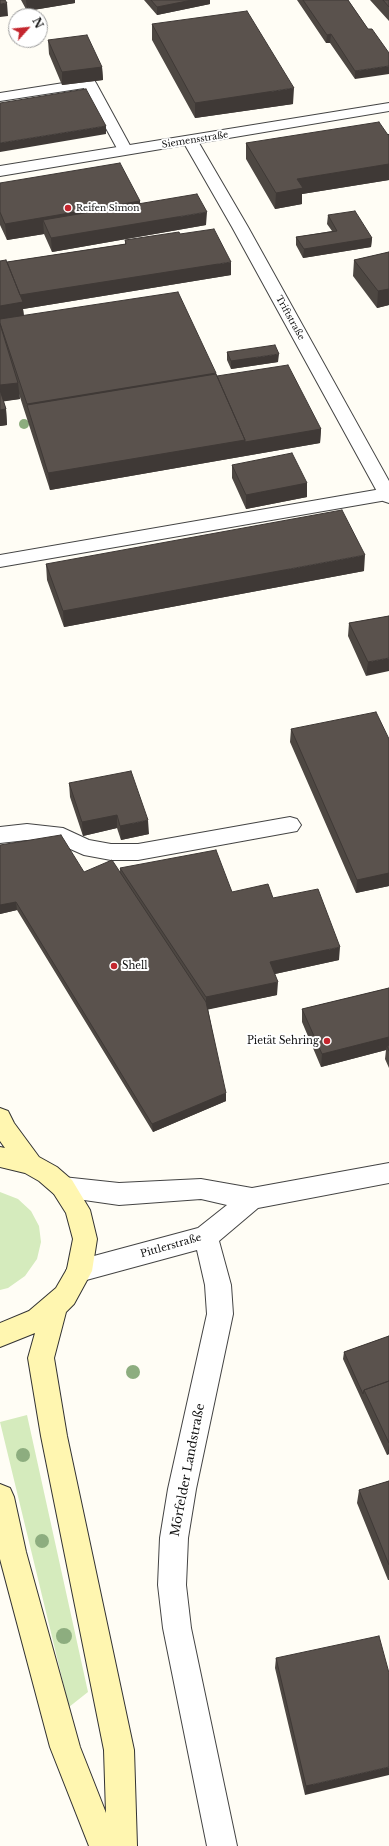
<!DOCTYPE html>
<meta charset="utf-8">
<style>
body{margin:0}
#map{position:relative;width:389px;height:1846px;overflow:hidden;background:#fffdf5;font-family:"Libre Baskerville",serif}
canvas{display:block}
.north{position:absolute;left:8px;top:8px;width:40px;height:40px;box-sizing:border-box;background:#fff;border:1px solid #a0a0a0;border-radius:50%;rotate:63deg;font-size:11px;font-weight:700;line-height:16px;text-align:center;color:#111}
.north::after{content:'';display:block;margin:auto;width:14px;height:18px;background:#c4262e;clip-path:polygon(50% 0,100% 100%,50% 72%,0 100%)}
</style>
<div id="map">
<canvas width="389" height="1846"></canvas>
<div class="north">N</div>
</div>
<script>
const context = document.querySelector('canvas').getContext('2d');
context.lineJoin = 'round';
function paint(path, color) { context.fillStyle = color; context.fill(path, 'evenodd'); }
const shape = rows => new Path2D(rows.map(r => 'M' + r).join(''));
function trace(path, color, width, dash) { context.strokeStyle = color; context.lineWidth = width; context.lineCap = dash ? 'butt' : 'round'; context.setLineDash(dash || []); context.stroke(path); }
function write(font, color, halo, rows, align = 'center') {
  context.font = font + ' "Libre Baskerville",serif'; context.lineWidth = 4; context.setLineDash([]); context.textBaseline = 'middle'; context.strokeStyle = halo; context.fillStyle = color; for (const [text, x, y, turn = 0] of rows) {
    context.save(); context.translate(x, y); context.rotate((+turn || 0) * Math.PI / 180); context.textAlign = isNaN(turn) ? turn : align; if (halo) context.strokeText(text, 0, 0); context.fillText(text, 0, 0); context.restore();
  }
}
const green = shape([
 [0,1192,18,1199,31,1211,39,1226,41,1242,37,1259,25,1276,8,1288,0,1290],
 [27,1415,88,1692,69,1707,0,1422]
]);
const service = shape([
 [89,79,94,80,96,83,133,151,130,154,120,154,84,88,0,101,0,93,89,79],
 [387,488,389,489,389,499,387,500,0,567,0,555,387,488],
 [290,817,297,819,301,825,297,831,138,860,111,860,84,855,59,844,27,840,0,843,0,827,27,824,63,828,89,840,111,844,138,844,290,817]
]);
const minor = shape([
 [389,103,389,111,199,143,248,227,389,481,389,503,383,501,380,497,232,227,185,145,0,176,0,166,389,103],
 [389,1163,389,1183,258,1208,219,1241,231,1285,233,1314,196,1489,188,1538,186,1585,191,1628,237,1846,207,1846,163,1628,158,1585,160,1538,168,1489,207,1314,205,1285,200,1263,197,1250,79,1282,70,1279,66,1271,70,1263,79,1260,198,1228,227,1205,201,1199,119,1205,63,1197,54,1194,51,1187,54,1180,63,1177,119,1183,201,1179,252,1188,389,1163]
]);
const secondary = shape([
 [0,1108,8,1111,14,1123,39,1157,57,1167,72,1180,90,1210,97,1239,92,1271,74,1304,66,1312,54,1358,67,1436,134,1750,137,1846,89,1846,50,1747,0,1559,0,1484,10,1488,14,1497,26,1552,80,1747,106,1813,104,1750,41,1436,28,1358,35,1333,0,1347,0,1323,29,1311,56,1288,67,1269,73,1239,66,1213,54,1194,39,1181,25,1173,0,1167,0,1147,5,1148,0,1141,0,1108]
]);
const trees = [
 [24,424,5],
 [133,1372,7],
 [23,1455,7],
 [42,1541,7],
 [64,1636,8]
];
const wall = shape([
 [21,0,75,0,75,3,27,11],
 [144,0,210,0,210,4,157,15],
 [297,0,348,0,368,29,355,79,330,43,326,43],
 [370,0,389,0,389,21],
 [152,24,293,104,195,118,152,40],
 [48,40,102,67,103,80,62,85,49,54],
 [389,134,389,180,302,194,302,204,275,209,246,159,246,143],
 [0,183,140,201,140,204,206,225,52,252,44,234,7,240,0,225],
 [328,215,372,238,371,247,303,258,296,245,296,237,332,231,327,224],
 [180,234,231,275,23,309,24,316,216,374,217,376,321,429,320,443,50,490,19,394,20,399,3,401,6,409,7,425,0,426,0,261,7,262,125,244,125,240],
 [389,252,389,305,377,308,353,276,354,260],
 [227,352,278,362,231,369,227,360],
 [232,465,307,483,307,497,246,509,232,478],
 [46,564,364,571,64,627,47,580],
 [389,616,366,676,348,636,349,623],
 [291,729,389,739,389,886,356,893,290,742],
 [69,783,149,834,121,840,117,828,83,836,70,797],
 [0,845,84,872,120,872,120,868,232,892,273,898,339,960,275,974,277,995,208,1009,226,1101,153,1132,17,910,0,914],
 [389,988,389,1068,385,1059,386,1050,321,1067,302,1022,302,1009],
 [389,1336,389,1454,387,1455,343,1359,344,1352],
 [389,1481,389,1580,388,1580,357,1503,359,1490],
 [276,1658,389,1673,305,1795,275,1668]
]);
const shadedWall = shape([
 [26,0,75,0,75,3,27,11],
 [192,0,210,0,210,4,157,15,157,7],
 [7,3,8,16,0,17,0,4],
 [331,34,330,43,326,43,327,35],
 [389,66,389,74,355,79,355,71],
 [102,67,103,80,62,85,62,72],
 [294,88,293,104,195,118,195,103],
 [106,126,106,134,0,152,0,143],
 [389,164,389,180,302,194,302,204,275,209,276,193,297,179],
 [140,201,141,217,43,220,44,234,7,240,5,224],
 [207,212,206,225,52,252,51,238],
 [372,238,371,247,303,258,304,249],
 [231,262,231,275,23,309,24,318,0,322,0,306,19,295],
 [389,289,389,305,377,308,378,291],
 [279,354,278,362,231,369,231,361],
 [216,373,216,390,27,405,27,404],
 [18,383,20,399,0,402,0,385],
 [6,409,7,425,0,426,0,410],
 [321,429,320,443,245,456,245,442],
 [245,440,245,456,50,490,48,473],
 [307,483,307,497,246,509,246,495],
 [365,555,364,571,64,627,63,611],
 [389,658,389,671,366,676,368,662],
 [117,815,117,828,83,836,82,822],
 [148,820,149,834,121,840,120,826],
 [389,873,389,886,356,893,357,880],
 [16,902,17,910,0,914,0,905],
 [340,947,339,960,270,975,270,962],
 [278,982,277,995,206,1010,206,997],
 [389,1037,389,1050,387,1046,386,1050,321,1067,322,1054],
 [226,1093,226,1101,153,1132,152,1124],
 [389,1445,389,1454,387,1455],
 [389,1767,389,1775,305,1795,306,1786]
]);
const building = shape([
 [0,0,5,0,7,3,0,4,0,0],
 [151,0,192,0,157,7,151,0],
 [303,0,348,0,368,29,372,29,389,53,389,66,355,71,331,34,327,35,303,0],
 [383,0,389,0,389,7,383,0],
 [247,11,294,88,195,103,152,24,247,11],
 [87,35,102,67,62,72,48,40,87,35],
 [86,89,106,126,0,143,0,103,86,89],
 [379,122,388,135,389,134,389,164,297,179,303,188,276,193,246,143,379,122],
 [120,163,140,201,5,224,0,212,0,183,120,163],
 [197,194,207,212,51,238,43,220,197,194],
 [355,211,372,238,304,249,296,237,337,231,328,215,355,211],
 [214,229,231,262,20,295,7,262,126,244,125,240,179,232,180,234,214,229],
 [389,252,389,289,378,291,354,260,389,252],
 [6,260,23,302,0,306,0,261,6,260],
 [178,292,216,373,27,404,0,323,0,319,178,292],
 [0,324,18,383,0,385,0,324],
 [275,345,279,354,231,361,227,352,275,345],
 [288,365,321,429,245,442,245,440,217,376,288,365],
 [216,374,245,440,48,473,27,405,216,374],
 [0,390,6,409,0,410,0,390],
 [292,453,307,483,246,495,232,465,292,453],
 [342,510,365,555,63,611,46,564,342,510],
 [389,616,389,658,368,662,349,623,389,616],
 [376,712,389,739,389,873,357,880,291,729,376,712],
 [131,771,148,820,120,826,117,815,82,822,69,783,131,771],
 [61,835,84,872,112,860,206,1002,226,1093,152,1124,16,902,0,905,0,845,61,835],
 [216,850,232,892,268,884,273,898,318,889,340,947,270,962,278,982,206,997,120,868,216,850],
 [389,988,389,1037,322,1054,302,1009,389,988],
 [389,1045,389,1051,387,1046,389,1045],
 [389,1336,389,1381,364,1390,363,1394,344,1352,389,1336],
 [389,1381,389,1443,364,1390,389,1381],
 [389,1481,389,1565,359,1490,389,1481],
 [379,1636,389,1673,389,1767,306,1786,276,1658,379,1636]
]);
const markers = [
 [68,208,4,"#c4262e"],
 [114,966,4,"#c4262e"],
 [327,1041,4,"#c4262e"]
];
const farStreetnames = [
 ["Siemensstraße",195,140,-9],
 ["Triftstraße",290,318,61]
];
const farPoinames = [
 ["Reifen Simon",76,208]
];
const poiNames = [
 ["Shell",122,966],
 ["Pietät Sehring",319,1041,"right"]
];
const streetNames = [
 ["Pittlerstraße",171,1246,-16]
];
const nearStreetnames = [
 ["Mörfelder Landstraße",188,1470,-79]
];
paint(green, '#d5ebbd');
trace(service, '#444', 2);
trace(minor, '#444', 2);
trace(secondary, '#333', 2);
paint(service, '#fff');
paint(minor, '#fff');
paint(secondary, '#fff6b0');
context.fillStyle = '#8dad7f';
for (const [x, y, r] of trees) { context.beginPath(); context.arc(x, y, r, 0, 2 * Math.PI); context.fill(); }
paint(wall, '#4d4742');
paint(shadedWall, '#3f3936');
paint(building, '#5a524d');
trace(building, '#3f3936', 1);
for (const [x, y, r, color] of markers) { const dot = new Path2D(); dot.arc(x, y, r, 0, 2 * Math.PI); context.fillStyle = color; context.fill(dot); trace(dot, '#fff', 1.5); }
write('9px', '#111', '#fff', farStreetnames);
write('9px', '#111', '#fff', farPoinames, 'left');
write('10px', '#111', '#fff', poiNames, 'left');
write('10px', '#111', '#fff', streetNames);
write('12px', '#111', '#fff', nearStreetnames);
</script>
